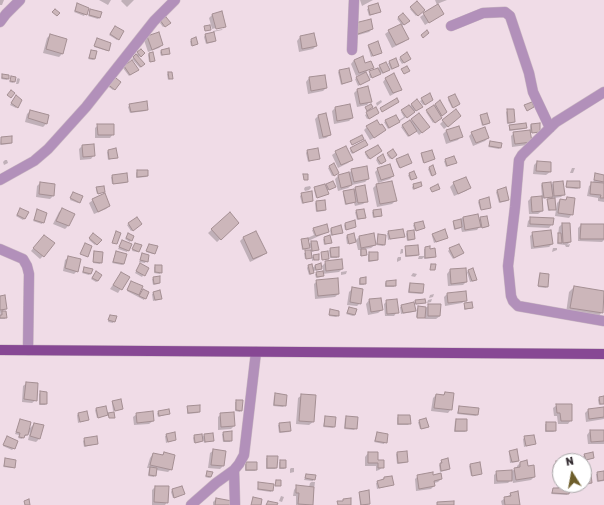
<!DOCTYPE html>
<style>
body{margin:0}
#map{position:relative;width:604px;height:505px;overflow:hidden;background:#f0dce7;font-family:Rubik,sans-serif}
canvas{display:block}
.north{position:absolute;left:552px;top:453px;width:40px;height:40px;box-sizing:border-box;background:#fff;border:1px solid #aeabad;border-radius:50%;rotate:349deg;font-size:11px;font-weight:700;line-height:16px;text-align:center;color:#352d32}
.north::after{content:'';display:block;margin:auto;width:14px;height:18px;background:#6d5d2a;clip-path:polygon(50% 0,100% 100%,50% 72%,0 100%)}
</style>
<div id="map">
<canvas width="604" height="505"></canvas>
<div class="north">N</div>
</div>
<script>
const context = document.querySelector('canvas').getContext('2d');
context.lineJoin = 'round';
function paint(path, color) { context.fillStyle = color; context.fill(path, 'evenodd'); }
const shape = rows => new Path2D(rows.map(r => 'M' + r).join(''));
function trace(path, color, width, dash) { context.strokeStyle = color; context.lineWidth = width; context.lineCap = dash ? 'butt' : 'round'; context.setLineDash(dash || []); context.stroke(path); }
const shadow = shape([
 [0,0,4,0,2,5,0,5],
 [99,0,111,0,108,5],
 [122,0,134,0,127,7,121,1],
 [360,0,373,0,362,6],
 [435,0,447,0,437,4,443,13,425,25,420,17,437,5],
 [417,3,423,10,416,16,410,9],
 [378,5,380,12,369,16,367,9],
 [76,6,88,8,84,16,74,12],
 [91,10,99,18,98,19,88,16],
 [403,14,408,21,402,26,408,38,404,42,392,48,385,34,389,31,402,25,397,19],
 [212,15,225,26,222,30,213,32,215,41,214,42,206,44,204,37,205,35,213,33,213,31,223,29,223,26,212,29,209,18],
 [161,21,168,24,163,27,160,23],
 [114,28,118,39,117,40,109,35],
 [353,28,372,29,369,32,355,36],
 [50,35,66,40,62,54,59,57,43,53,47,38],
 [148,37,162,45,159,48,148,52,144,40],
 [300,37,316,46,313,49,299,52,297,41],
 [196,39,197,44,191,46,190,41],
 [97,40,108,50,107,51,94,47],
 [369,45,381,53,371,57,368,47],
 [141,50,143,53,138,58,144,64,140,68,132,59],
 [91,51,95,59,93,60,88,59],
 [161,51,169,53,161,56,160,52],
 [149,53,153,61,152,62,149,62,148,55],
 [407,54,409,60,402,64,399,59],
 [354,60,373,68,365,72,369,80,358,86,355,79,364,74,364,73,356,76,351,64],
 [132,62,136,71,129,76,123,68],
 [390,62,398,66,391,70,388,63],
 [380,66,387,71,382,74,381,72,378,75,370,78,369,74,379,69,379,67],
 [339,71,351,81,341,85,338,72],
 [168,73,172,78,168,80,167,74],
 [2,75,8,79,7,80,1,79],
 [12,77,14,82,18,78,20,79,19,83,18,84,16,84,17,79,13,83,9,82],
 [111,78,115,89,113,90,106,85],
 [309,78,326,88,323,91,308,94,306,82],
 [386,78,400,89,397,92,390,96,383,82],
 [357,90,370,101,367,105,357,107,354,93],
 [429,94,431,101,423,105,420,101],
 [14,98,17,107,16,108,10,105],
 [449,98,457,106,452,108,448,100],
 [381,100,382,102,377,106,376,103],
 [417,101,420,108,388,129,384,122,386,121,398,121,404,117,401,112],
 [440,102,445,113,433,123,426,112],
 [130,105,147,109,146,111,130,113,128,107],
 [335,108,352,118,349,121,334,124,332,111],
 [376,108,377,114,367,119,365,115],
 [508,110,514,122,513,123,507,124,506,112],
 [30,111,46,124,43,127,25,122,27,114],
 [325,115,330,135,326,138,319,139,315,119,318,116],
 [481,116,489,123,488,124,482,126,480,118],
 [457,119,444,129,440,124,443,121],
 [412,120,425,130,419,135,416,131,408,137,401,127],
 [531,124,539,131,538,133,530,133,527,145,512,147,511,136,514,133,530,131,530,126],
 [98,125,113,134,110,138,95,138,95,128],
 [510,126,526,128,524,129,509,131,509,127],
 [367,127,382,133,370,140,364,130],
 [458,127,461,136,458,140,446,144,443,134,446,131],
 [472,133,488,138,485,141,473,146,469,136],
 [1,138,11,143,9,144,0,145],
 [491,142,501,144,500,148,499,149,488,147],
 [367,145,352,154,350,151,351,149],
 [82,146,94,155,91,159,80,160,79,149],
 [108,151,117,157,108,160,107,152],
 [307,151,319,158,308,162,306,153],
 [336,152,351,160,348,163,338,168,332,155],
 [379,152,368,159,365,154,366,153],
 [388,154,395,156,390,159,387,155],
 [422,154,434,159,423,163,421,155],
 [378,158,384,162,379,165,376,160],
 [5,160,7,160,8,163,4,165,3,162],
 [397,160,409,164,399,168,396,161],
 [446,160,455,163,446,167,444,161],
 [537,162,550,172,546,175,533,174,534,165],
 [334,164,337,174,332,176,328,168],
 [429,168,435,174,434,175,431,176,428,169],
 [572,168,575,168,573,173,570,173],
 [378,169,393,176,390,179,378,183,375,172],
 [352,170,368,179,365,182,352,185,348,188,338,191,335,179,338,176,349,173],
 [137,171,147,176,146,177,136,178,136,173],
 [414,172,414,179,410,180,408,175],
 [595,174,604,176,604,202,598,201,598,198,587,196,589,186,593,183],
 [113,176,127,182,126,183,112,184,111,177],
 [465,178,470,188,466,191,454,196,450,187,454,183],
 [567,182,579,188,577,189,566,188],
 [40,183,53,196,50,199,36,197,37,186],
 [553,183,564,194,561,197,554,198,555,209,548,211,547,201,551,199,551,197,541,199,542,211,538,214,529,214,528,201,531,198,542,197,541,185,542,184,551,186],
 [327,185,333,188,326,191,327,194,326,195,316,198,314,190,325,186],
 [376,185,395,201,392,204,377,207,373,188],
 [414,185,421,186,413,190,412,187],
 [310,186,311,188,309,190,305,191,304,189,305,187],
 [97,188,104,192,97,194,96,190],
 [356,188,367,201,363,204,355,206,354,203,345,205,343,194,353,190],
 [498,190,508,199,507,201,499,203,496,192],
 [72,194,79,202,78,203,70,200],
 [302,194,312,200,302,204,300,196],
 [567,198,572,214,569,218,555,216,557,203,560,200,564,201],
 [93,200,109,206,106,209,94,214,89,203],
 [479,201,490,207,480,209,478,202],
 [316,202,325,210,324,211,316,212,315,203],
 [20,209,25,218,23,220,16,216],
 [62,209,73,214,68,226,65,229,53,224,59,212],
 [37,211,43,222,42,224,33,221],
 [357,211,365,218,357,220,355,212],
 [374,211,381,216,373,218,372,212],
 [229,214,238,223,217,242,208,233],
 [478,215,478,220,480,218,488,226,487,227,481,228,480,226,477,230,462,232,461,228,454,230,453,223,454,222,460,220,463,217],
 [137,218,140,225,131,231,127,225],
 [531,218,552,224,549,228,527,227,528,221],
 [345,224,355,227,345,230,344,225],
 [415,224,424,228,415,231,413,225],
 [562,224,569,224,570,242,567,245,570,244,569,247,566,247,565,245,557,244,559,227],
 [581,225,604,225,604,240,602,242,578,241,578,228],
 [314,229,328,232,308,241,308,245,311,242,318,250,311,252,311,257,305,259,304,253,311,251,310,246,307,249,302,250,301,241,314,235,312,230],
 [331,229,342,232,331,236,330,230],
 [256,232,266,253,262,256,250,262,240,241,243,238],
 [389,232,404,236,388,240,387,233],
 [407,232,413,232,414,239,413,240,407,241,406,234],
 [533,233,552,244,549,247,531,249,530,236],
 [93,234,100,240,95,245,89,240],
 [128,234,131,240,130,242,125,239],
 [433,234,447,238,434,243,432,236],
 [379,235,384,245,383,246,376,245],
 [347,236,355,241,359,237,375,245,371,248,365,249,366,255,360,256,360,250,358,250,356,241,354,243,347,244,346,237],
 [329,237,331,243,324,245,323,239],
 [41,239,43,256,40,259,31,251],
 [122,241,128,250,127,252,118,249],
 [135,244,139,251,137,252,132,251],
 [149,245,154,253,153,254,146,252],
 [406,247,418,254,417,256,405,257,405,248],
 [429,247,435,257,433,258,424,259,424,257,422,259,418,259,419,256,424,256,424,249],
 [553,248,557,248,557,250,552,252],
 [331,249,338,256,337,258,330,258,329,250],
 [401,249,403,249,403,253,400,254],
 [450,249,461,254,453,259,448,251],
 [95,252,101,262,100,264,93,263,93,254],
 [116,252,124,264,122,265,112,263],
 [369,253,377,260,375,261,368,262,368,255],
 [142,254,148,256,145,263,139,262],
 [313,256,318,259,312,261,312,257],
 [69,257,77,271,74,274,63,271,65,260],
 [398,257,401,257,401,260,397,262,397,259],
 [326,262,342,269,339,272,322,274,321,277,316,278,315,274,317,273,323,272,323,267,320,270,313,271,312,274,309,275,307,268,308,266,311,266,312,268,315,266,320,265,321,267],
 [139,266,148,268,142,277,135,273],
 [155,266,161,272,160,274,154,273,154,267],
 [84,268,91,273,89,275,82,273],
 [450,270,466,282,463,285,448,286,447,274],
 [347,271,346,274,341,275,341,272],
 [468,271,476,279,475,281,470,282,467,272],
 [121,273,128,277,118,293,110,289],
 [413,273,417,274,415,277,411,276],
 [94,274,98,281,96,282,91,279],
 [540,274,548,275,547,287,546,288,538,287,539,275],
 [154,278,159,283,158,284,153,285,152,279],
 [360,278,365,283,364,285,359,285,359,280],
 [337,279,338,294,335,297,315,299,314,284,317,281],
 [386,282,395,285,394,287,385,287,385,283],
 [130,283,142,286,138,295,143,290,145,298,144,300,127,291],
 [410,284,423,285,423,293,421,294,408,293,409,285],
 [574,287,604,292,602,312,597,318,566,313,569,292],
 [352,289,360,303,357,306,347,305,349,292],
 [154,293,161,298,159,300,153,301,152,294],
 [434,294,433,297,429,298,430,295],
 [447,294,466,300,462,303,445,306,444,297],
 [0,297,6,308,2,312,6,317,5,319,0,319,0,316,1,316,0,312],
 [432,299,431,302,427,303,428,300],
 [369,300,382,310,378,313,368,315,366,304],
 [387,301,397,312,394,316,385,316,384,304],
 [416,301,425,302,414,305,414,310,413,312,401,314,400,307,402,306,415,303],
 [465,304,472,308,464,310,464,306],
 [429,305,440,316,436,319,425,319,425,316,424,318,416,317,417,308,419,307,426,308],
 [349,308,355,315,353,316,346,314],
 [331,311,338,316,336,317,329,316],
 [110,316,116,317,113,323,108,322],
 [27,383,36,400,32,403,22,402,23,386],
 [41,392,46,404,45,405,39,405,39,394],
 [445,393,451,409,448,413,431,411,433,398,436,395,442,396],
 [276,394,285,405,283,407,273,406,274,396],
 [302,395,313,422,309,425,296,424,298,398],
 [599,398,604,398,604,404,599,405,598,400],
 [113,401,122,408,113,411,112,403],
 [237,401,241,410,240,412,235,411,235,402],
 [557,405,571,420,568,424,558,424,557,416,554,416,553,408],
 [188,407,199,411,198,413,187,414,187,408],
 [459,407,477,415,476,416,457,414],
 [604,408,604,419,586,422,585,413,588,410],
 [96,409,107,415,97,418,95,410],
 [159,412,168,414,158,417,157,413],
 [78,414,88,420,78,423,77,415],
 [137,414,153,421,149,424,134,425,133,417],
 [221,414,234,426,231,429,218,430,218,417],
 [398,416,410,423,408,425,397,425,397,418],
 [325,417,334,427,333,428,323,427],
 [347,417,356,428,354,430,344,429,345,418],
 [425,419,426,428,420,429,418,422],
 [20,420,28,430,34,424,39,439,36,442,28,440,30,432,26,436,24,436,22,439,18,438,19,435,15,434],
 [456,420,466,431,465,432,454,432,455,421],
 [547,423,555,431,553,432,545,432,545,424],
 [280,424,290,431,289,432,279,433,278,425],
 [590,431,604,431,604,444,588,444,587,435],
 [224,433,231,440,230,442,223,442,222,434],
 [377,433,387,435,384,444,374,442],
 [167,435,175,440,166,443,165,436],
 [204,435,212,440,204,443,203,439,201,442,194,443,193,438,194,436,202,438],
 [7,437,14,448,12,450,3,446],
 [525,437,535,444,524,447,523,439],
 [85,439,97,444,84,447,83,441],
 [214,450,225,451,223,466,220,469,208,468,210,453],
 [510,452,518,460,517,462,510,463,509,453],
 [164,453,171,469,168,472,156,470,154,477,148,476,149,468,147,468,150,458,153,454,161,456],
 [368,453,377,453,377,461,383,467,379,470,376,471,376,466,365,466,365,457],
 [397,453,407,462,405,463,397,464,396,454],
 [585,455,593,458,584,461,583,456],
 [268,457,276,468,275,469,266,469,266,458],
 [6,459,14,467,12,468,3,467],
 [281,461,285,461,285,468,284,469,279,469,279,462],
 [442,461,449,469,448,470,440,472,439,465],
 [556,462,560,462,560,474,552,473,553,465],
 [246,463,256,470,255,471,245,471,245,464],
 [520,463,528,467,534,477,531,480,513,483,512,479,508,483,494,484,494,475,497,472,512,471,517,468,517,466],
 [470,465,481,474,471,476,469,466],
 [291,468,294,468,294,472,290,473,290,469],
 [207,472,211,477,209,478,205,477],
 [604,472,604,481,597,482,596,474],
 [306,475,314,479,312,482,315,482,312,505,296,505,296,496,293,496,294,490,297,486,309,487,310,483,313,481,304,480],
 [590,475,591,483,590,484,581,486,584,485,584,476],
 [418,476,432,476,441,479,438,482,434,483,434,486,431,489,416,491,415,479],
 [384,478,392,485,377,489,376,483],
 [259,483,272,490,271,492,257,490],
 [155,487,167,502,165,505,152,505,152,490],
 [559,487,563,489,568,494,567,495,551,494,553,489],
 [172,490,183,494,173,498,171,492],
 [360,493,369,503,368,505,360,505,359,494],
 [511,494,518,505,502,505,501,501],
 [281,496,284,497,282,502,279,501],
 [216,499,230,505,213,505,213,502]
]);
const building = shape([
 [417,1,425,10,418,16,410,7,417,1],
 [77,3,89,8,87,15,75,11,77,3],
 [378,3,381,12,370,15,368,6,378,3],
 [438,4,444,14,429,23,423,13,438,4],
 [55,9,60,13,57,16,52,12,55,9],
 [90,9,102,12,100,18,89,15,90,9],
 [222,11,226,27,216,29,212,14,222,11],
 [403,13,410,21,404,25,398,17,403,13],
 [166,17,171,23,165,27,160,20,166,17],
 [371,19,373,29,358,34,355,23,371,19],
 [401,24,409,39,396,45,388,30,401,24],
 [210,25,211,30,205,31,204,26,210,25],
 [115,26,124,31,119,40,110,34,115,26],
 [427,30,429,33,423,38,421,35,427,30],
 [159,32,163,45,152,50,147,36,159,32],
 [214,32,216,41,207,43,205,34,214,32],
 [314,33,317,46,302,49,300,36,314,33],
 [50,34,67,39,63,54,46,49,50,34],
 [196,37,198,44,192,46,191,39,196,37],
 [97,38,111,43,109,51,94,46,97,38],
 [378,41,382,53,373,56,368,45,378,41],
 [169,48,170,54,162,55,161,50,169,48],
 [141,49,145,53,141,57,137,52,141,49],
 [91,50,97,51,95,59,89,58,91,50],
 [153,52,155,61,150,62,149,53,153,52],
 [407,52,411,59,404,63,400,57,407,52],
 [136,54,145,64,141,67,133,57,136,54],
 [363,56,365,63,371,61,374,68,359,73,354,60,363,56],
 [396,58,399,66,392,69,389,61,396,58],
 [132,60,139,70,130,75,124,66,132,60],
 [386,62,390,70,383,73,379,65,386,62],
 [407,66,410,71,404,74,401,69,407,66],
 [349,68,352,81,342,84,339,70,349,68],
 [378,68,381,74,372,78,369,71,378,68],
 [168,72,172,72,173,79,169,79,168,72],
 [366,72,370,80,360,85,356,77,366,72],
 [394,73,402,90,393,93,385,78,394,73],
 [2,74,9,75,9,79,2,78,2,74],
 [112,75,121,82,115,90,106,83,112,75],
 [325,75,327,88,311,91,309,77,325,75],
 [11,76,16,77,15,82,10,81,11,76],
 [368,86,372,102,360,104,357,89,368,86],
 [11,90,15,93,11,98,7,95,11,90],
 [430,93,433,100,425,105,421,98,430,93],
 [455,94,460,104,453,108,448,97,455,94],
 [16,95,22,100,18,108,11,103,16,95],
 [397,98,399,102,382,112,380,108,397,98],
 [417,99,423,107,416,111,411,104,417,99],
 [440,100,447,112,442,116,435,104,440,100],
 [147,101,148,110,131,112,129,104,147,101],
 [532,102,534,107,527,111,524,105,532,102],
 [350,104,353,118,337,121,335,107,350,104],
 [371,104,373,107,367,111,365,107,371,104],
 [409,105,415,112,407,118,401,110,409,105],
 [434,105,442,118,435,123,426,110,434,105],
 [376,107,379,113,369,119,366,112,376,107],
 [456,109,461,116,448,127,442,120,456,109],
 [507,109,514,109,515,122,508,123,507,109],
 [30,110,49,115,47,124,28,118,30,110],
 [326,113,331,135,323,137,318,115,326,113],
 [419,113,430,127,422,133,411,119,419,113],
 [487,113,490,123,483,125,480,115,487,113],
 [396,115,400,122,389,128,385,120,396,115],
 [377,120,380,125,382,124,386,130,374,138,366,126,377,120],
 [410,120,417,131,409,136,402,125,410,120],
 [526,123,527,128,510,130,509,125,526,123],
 [540,123,540,132,532,133,531,124,540,123],
 [97,124,114,124,114,135,98,135,97,124],
 [459,126,463,137,450,141,446,130,459,126],
 [485,127,489,138,476,143,471,132,485,127],
 [530,130,532,142,515,144,513,132,530,130],
 [362,135,364,139,352,145,350,141,362,135],
 [12,136,12,143,1,144,1,137,12,136],
 [365,140,368,145,353,153,350,148,365,140],
 [490,141,502,143,501,148,489,146,490,141],
 [94,144,95,156,83,157,82,145,94,144],
 [378,145,382,151,370,159,365,152,378,145],
 [346,146,353,160,341,165,335,151,346,146],
 [116,148,118,158,109,159,108,150,116,148],
 [318,148,320,159,309,161,307,150,318,148],
 [393,149,397,155,392,159,387,153,393,149],
 [432,150,435,159,424,163,421,153,432,150],
 [383,154,386,161,381,164,377,158,383,154],
 [408,154,412,163,400,168,396,159,408,154],
 [454,156,457,163,447,166,445,159,454,156],
 [537,161,551,162,551,172,536,171,537,161],
 [334,163,339,173,334,176,329,166,334,163],
 [390,164,394,176,381,180,377,168,390,164],
 [433,165,436,174,432,176,429,167,433,165],
 [367,166,369,179,354,182,351,169,367,166],
 [137,170,148,170,148,176,137,177,137,170],
 [414,171,417,178,411,180,409,173,414,171],
 [349,172,352,185,341,188,338,175,349,172],
 [127,173,128,182,113,184,112,175,127,173],
 [595,173,604,175,604,182,594,180,595,173],
 [303,174,308,174,308,180,304,180,303,174],
 [466,177,471,188,458,194,453,182,466,177],
 [333,181,336,187,329,190,326,184,333,181],
 [392,181,397,201,380,204,376,184,392,181],
 [563,181,565,195,554,196,553,182,563,181],
 [567,181,580,181,580,188,566,187,567,181],
 [40,182,55,184,54,196,39,194,40,182],
 [421,182,422,186,414,189,413,184,421,182],
 [551,182,553,197,544,198,542,183,551,182],
 [591,182,604,183,604,198,600,198,601,195,590,194,591,182],
 [325,184,329,194,317,198,314,187,325,184],
 [438,184,440,189,432,192,430,188,438,184],
 [365,185,368,202,358,203,355,187,365,185],
 [104,186,105,192,98,194,96,187,104,186],
 [506,187,509,200,500,202,497,190,506,187],
 [354,189,356,202,346,204,343,191,354,189],
 [312,191,313,201,303,203,301,193,312,191],
 [73,192,83,196,80,203,70,198,73,192],
 [105,193,110,206,98,212,92,199,105,193],
 [542,196,543,211,532,212,531,197,542,196],
 [489,197,491,208,481,210,479,200,489,197],
 [567,197,575,198,573,215,558,213,560,199,566,200,567,197],
 [555,198,556,210,549,210,547,199,555,198],
 [325,200,326,210,317,211,316,201,325,200],
 [20,208,29,212,25,219,17,215,20,208],
 [62,208,75,214,69,226,56,221,62,208],
 [37,209,47,213,44,223,34,220,37,209],
 [364,209,366,218,358,219,356,210,364,209],
 [381,209,382,216,374,217,373,210,381,209],
 [230,212,239,223,221,240,211,229,230,212],
 [478,214,481,227,465,230,463,217,478,214],
 [487,216,489,226,482,228,480,217,487,216],
 [137,217,142,224,133,231,128,223,137,217],
 [530,217,554,218,553,225,530,224,530,217],
 [461,219,462,227,455,229,453,221,461,219],
 [355,220,356,227,346,230,345,223,355,220],
 [423,221,425,228,416,231,414,223,423,221],
 [562,223,570,223,571,242,563,243,562,223],
 [327,224,329,232,316,236,313,228,327,224],
 [581,224,604,224,604,239,580,239,581,224],
 [341,225,343,233,332,235,331,228,341,225],
 [403,229,405,237,390,239,388,231,403,229],
 [445,229,448,238,436,242,432,234,445,229],
 [414,230,415,239,408,240,407,231,414,230],
 [551,230,553,244,534,247,532,232,551,230],
 [116,231,121,233,117,244,112,243,116,231],
 [256,231,267,253,253,259,243,237,256,231],
 [93,233,102,240,97,245,89,238,93,233],
 [128,233,134,236,132,241,126,238,128,233],
 [354,233,356,242,349,244,347,235,354,233],
 [374,233,376,245,361,248,359,236,374,233],
 [558,233,561,233,562,243,558,243,558,233],
 [378,234,386,235,385,245,377,244,378,234],
 [44,235,55,243,44,257,33,248,44,235],
 [330,235,332,243,325,244,324,237,330,235],
 [308,238,310,248,303,249,301,239,308,238],
 [122,240,132,244,129,251,119,247,122,240],
 [311,241,317,241,319,250,312,251,311,241],
 [85,243,92,246,88,257,80,254,85,243],
 [135,243,142,245,139,252,132,249,135,243],
 [149,244,158,246,155,254,146,251,149,244],
 [459,244,464,253,454,258,449,248,459,244],
 [418,245,419,255,406,256,405,246,418,245],
 [430,246,430,249,435,248,436,257,425,258,425,247,430,246],
 [339,247,339,257,331,257,330,248,339,247],
 [361,249,366,249,367,255,361,256,361,249],
 [305,250,311,250,312,258,306,259,305,250],
 [94,251,103,252,102,263,93,262,94,251],
 [116,251,127,254,124,264,113,262,116,251],
 [328,251,329,259,322,260,321,252,328,251],
 [369,252,378,252,378,260,369,261,369,252],
 [142,253,149,255,148,262,140,260,142,253],
 [319,254,319,260,314,260,313,255,319,254],
 [68,256,81,259,78,272,65,268,68,256],
 [342,259,343,269,326,271,325,261,342,259],
 [140,263,149,268,145,276,136,271,140,263],
 [321,263,322,269,316,270,315,265,321,263],
 [312,264,314,273,310,274,308,265,312,264],
 [431,264,436,264,435,270,430,270,431,264],
 [155,265,162,265,162,273,155,272,155,265],
 [84,267,93,269,91,274,83,272,84,267],
 [466,268,467,282,451,284,450,269,466,268],
 [473,268,477,280,472,281,468,270,473,268],
 [96,271,102,275,98,281,92,278,96,271],
 [323,271,324,276,317,277,316,272,323,271],
 [121,272,130,277,122,290,113,285,121,272],
 [540,273,549,274,548,287,538,286,540,273],
 [160,276,160,283,154,284,153,277,160,276],
 [366,277,366,284,360,284,360,278,366,277],
 [338,278,339,294,318,296,316,280,338,278],
 [396,280,396,286,386,286,386,281,396,280],
 [131,281,143,286,139,295,127,290,131,281],
 [410,283,424,284,423,293,409,292,410,283],
 [574,286,604,291,603,313,570,308,574,286],
 [352,287,363,289,361,304,350,302,352,287],
 [143,289,149,292,146,299,139,296,143,289],
 [160,290,162,299,155,300,153,292,160,290],
 [466,291,467,301,448,303,447,293,466,291],
 [5,295,7,309,0,310,0,296,5,295],
 [381,298,383,310,371,312,369,299,381,298],
 [397,299,399,313,387,314,386,300,397,299],
 [425,299,426,303,416,304,415,300,425,299],
 [414,302,416,311,403,313,401,305,414,302],
 [472,302,473,308,465,309,464,303,472,302],
 [428,304,441,304,440,316,428,316,428,304],
 [418,306,426,307,425,318,417,318,418,306],
 [349,307,357,309,355,315,347,313,349,307],
 [330,309,339,311,339,316,329,315,330,309],
 [2,311,6,311,7,318,0,318,0,315,2,315,2,311],
 [110,315,117,316,115,322,108,320,110,315],
 [26,382,38,383,37,401,24,399,26,382],
 [40,391,47,392,47,404,40,404,40,391],
 [445,392,454,393,452,410,434,408,436,394,444,395,445,392],
 [275,393,287,395,286,406,274,405,275,393],
 [301,394,316,395,314,422,299,421,301,394],
 [604,396,604,404,600,404,599,397,604,396],
 [121,399,123,409,115,411,112,401,121,399],
 [236,400,243,400,242,411,236,410,236,400],
 [556,404,572,404,572,421,561,421,560,413,557,413,556,404],
 [200,405,200,412,188,413,187,406,200,405],
 [106,406,108,415,98,418,96,408,106,406],
 [459,406,479,408,478,415,458,413,459,406],
 [604,407,604,417,589,419,588,409,604,407],
 [169,409,170,414,159,416,158,411,169,409],
 [87,411,89,420,80,422,78,413,87,411],
 [153,411,154,421,137,423,136,413,153,411],
 [114,412,115,418,109,418,108,413,114,412],
 [234,412,235,426,221,427,220,413,234,412],
 [398,415,410,415,411,424,398,424,398,415],
 [325,416,336,417,335,427,324,426,325,416],
 [346,416,358,417,357,429,345,428,346,416],
 [426,418,429,427,421,429,419,420,426,418],
 [20,419,31,422,28,435,25,435,24,438,19,437,20,433,16,432,20,419],
 [456,419,467,419,467,431,455,431,456,419],
 [290,422,291,431,280,432,279,423,290,422],
 [546,422,556,422,556,431,546,431,546,422],
 [34,423,44,425,40,439,30,436,34,423],
 [590,430,604,430,604,441,591,442,590,430],
 [232,431,232,441,224,441,223,432,232,431],
 [175,432,176,440,168,442,166,434,175,432],
 [377,432,388,434,387,443,375,441,377,432],
 [213,433,214,441,205,442,204,434,213,433],
 [202,434,203,441,195,443,194,435,202,434],
 [534,435,536,444,526,446,524,436,534,435],
 [7,436,18,441,15,449,3,445,7,436],
 [97,436,98,444,85,446,84,438,97,436],
 [213,449,226,451,224,466,211,465,213,449],
 [517,449,519,461,512,462,509,451,517,449],
 [407,451,408,462,398,463,397,452,407,451],
 [164,452,175,455,172,470,150,465,153,453,163,455,164,452],
 [368,452,378,452,378,460,384,460,384,468,378,468,378,463,368,463,368,452],
 [593,452,594,458,586,460,584,454,593,452],
 [267,456,278,456,277,468,267,468,267,456],
 [5,458,16,460,15,468,4,466,5,458],
 [448,458,450,469,441,471,440,463,442,463,441,460,448,458],
 [280,460,286,460,286,468,280,468,280,460],
 [527,460,528,466,534,465,535,477,516,480,514,468,520,467,520,462,527,460],
 [556,461,560,461,560,471,555,470,556,461],
 [246,462,257,462,257,470,246,470,246,462],
 [480,462,482,474,472,476,470,464,480,462],
 [150,467,157,468,156,476,149,475,150,467],
 [512,470,512,481,497,481,496,471,512,470],
 [207,471,213,472,211,477,206,476,207,471],
 [604,471,604,480,598,481,597,472,604,471],
 [433,472,433,475,441,473,442,479,434,481,435,486,419,489,417,475,433,472],
 [306,474,316,475,315,480,305,478,306,474],
 [591,474,592,483,584,484,584,475,591,474],
 [392,476,394,485,379,488,377,481,384,479,384,477,392,476],
 [276,480,281,480,281,486,275,486,276,480],
 [258,482,274,484,273,491,258,489,258,482],
 [296,485,314,487,313,505,298,504,299,493,296,493,296,485],
 [155,486,169,486,168,503,154,502,155,486],
 [182,486,185,494,174,498,172,489,182,486],
 [559,486,564,486,564,489,570,489,569,494,552,493,553,488,559,488,559,486],
 [369,490,370,504,361,505,359,492,369,490],
 [518,491,520,505,505,505,504,497,511,496,510,493,518,491],
 [253,497,262,499,261,505,251,505,253,497],
 [216,498,232,501,231,505,215,505,216,498],
 [351,498,351,505,338,505,337,501,343,501,343,499,351,498],
 [29,499,30,505,25,505,24,501,29,499],
 [268,501,278,503,277,505,266,505,268,501],
 [454,501,454,505,437,505,437,502,454,501]
]);
const street = shape([
 [0,22,6,14,20,0],
 [451,26,483,13,505,12,510,16,529,73,533,92,550,128],
 [352,50,354,0],
 [604,92,556,122,522,155,519,160,515,207,508,266,511,296,513,301,518,306,604,321],
 [0,180,34,161,48,149,86,107,154,21,175,0],
 [0,249,23,259,27,266,29,274,28,350],
 [234,470,235,505],
 [191,505,216,483,234,470,239,464,244,455,256,352]
]);
const primary = shape([
 [0,350,604,354]
]);
paint(shadow, '#0003');
paint(building, '#ccb6ba');
trace(building, '#a48f93', 1);
trace(street, '#cbb9c3', 11);
trace(primary, '#cbb9c3', 11);
trace(street, '#b290ba', 10);
trace(primary, '#874894', 10);
</script>
